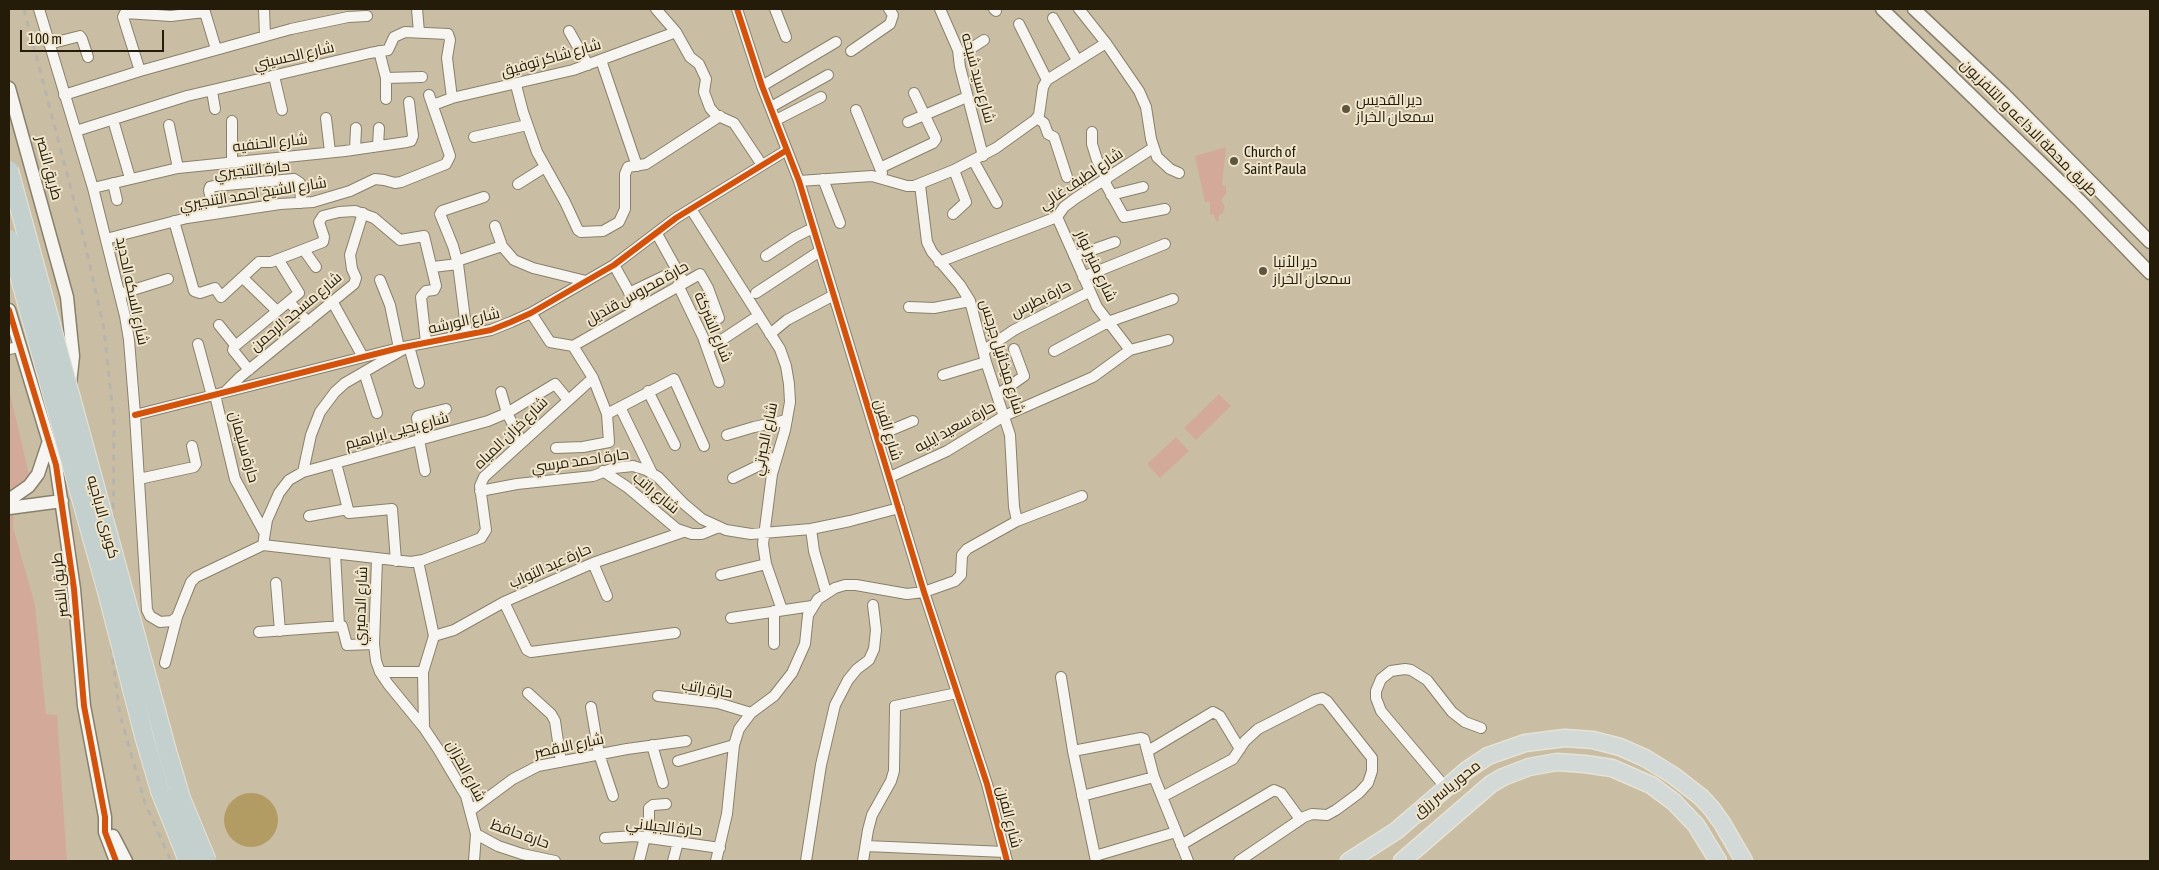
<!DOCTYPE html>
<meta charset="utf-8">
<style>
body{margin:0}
#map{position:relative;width:2159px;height:870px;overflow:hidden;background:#c9bea3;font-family:"Asap Condensed",sans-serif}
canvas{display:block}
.frame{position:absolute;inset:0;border:10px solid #241c09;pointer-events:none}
.scale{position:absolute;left:20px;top:30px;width:144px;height:22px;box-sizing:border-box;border:2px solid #241c09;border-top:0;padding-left:6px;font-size:15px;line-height:18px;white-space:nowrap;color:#241c09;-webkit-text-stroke:4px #f0e5cd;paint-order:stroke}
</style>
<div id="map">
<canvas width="2159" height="870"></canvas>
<div class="frame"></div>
<div class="scale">100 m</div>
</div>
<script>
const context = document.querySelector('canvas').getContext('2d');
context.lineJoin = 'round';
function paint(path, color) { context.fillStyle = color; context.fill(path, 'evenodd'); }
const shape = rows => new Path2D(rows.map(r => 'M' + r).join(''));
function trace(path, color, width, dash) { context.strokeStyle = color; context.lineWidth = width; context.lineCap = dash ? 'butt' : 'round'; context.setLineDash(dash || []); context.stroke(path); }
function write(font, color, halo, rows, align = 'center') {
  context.font = font + ' "Asap Condensed",Cairo,sans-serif'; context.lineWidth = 4; context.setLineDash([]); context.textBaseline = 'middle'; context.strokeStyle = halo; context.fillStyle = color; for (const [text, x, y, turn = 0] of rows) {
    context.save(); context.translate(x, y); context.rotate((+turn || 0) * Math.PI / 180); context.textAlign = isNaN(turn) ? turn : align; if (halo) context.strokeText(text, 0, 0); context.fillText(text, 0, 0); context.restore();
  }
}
const green = shape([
 [1226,147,1222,185,1226,186,1226,194,1221,200,1225,207,1223,213,1219,215,1218,221,1216,221,1214,215,1210,214,1210,202,1205,202,1195,156],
 [9,389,30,479,15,492,13,527,35,605,46,714,57,715,67,861,9,861],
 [1219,394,1231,406,1196,440,1184,428],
 [1176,437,1189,451,1160,478,1147,464]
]);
const water = shape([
 '224 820a27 27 0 1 1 54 0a27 27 0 1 1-54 0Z'
]);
const minor = shape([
 [39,9,93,188,125,316,129,340,135,415,147,610,150,616,160,622,172,621,177,617],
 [204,9,216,49],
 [264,9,265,36],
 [417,9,419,32],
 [656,9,676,32,690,57,699,64,706,79,704,92,710,108,716,115,734,123,762,165],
 [737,9,762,86,799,181,924,592,987,784,1007,861],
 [775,9,786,37],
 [940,9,958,50,960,67,983,156],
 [994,9,996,11],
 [1079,9,1106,43,1139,91,1146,107,1151,139,1157,157,1170,169,1179,173],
 [1053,18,1077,60],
 [1019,24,1047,80],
 [569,31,588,65],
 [49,44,80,36,82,39,88,57],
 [379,51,386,78,386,99],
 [851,51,890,24,893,15,889,9],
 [959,56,984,40],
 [601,60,637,166],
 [140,71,123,17,125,13,171,16,204,12],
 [274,76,282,110],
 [386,78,422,77],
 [516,85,523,112,537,152,565,202,578,230,581,232,603,231,619,222,625,209,625,174,628,167,646,164,720,116],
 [762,86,836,42],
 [212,91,215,109],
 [64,95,140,71,291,29,348,17,367,16],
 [433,105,452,98,573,70,676,32],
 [771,107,828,75],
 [856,110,882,173],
 [326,118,330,152],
 [1037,118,1044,123,1048,134,1054,137,1067,177],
 [113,120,130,178],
 [776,120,821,97],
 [232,121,232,162],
 [908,122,967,97],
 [169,125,178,168],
 [76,131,187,96,370,53,388,50,394,37,405,32,448,34,450,40,447,58,452,98],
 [1092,132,1092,144,1097,160,1107,179],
 [474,137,527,125],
 [378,146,379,128],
 [355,149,356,128],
 [973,160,997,203],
 [880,168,933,143,936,139,914,93],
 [823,179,840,223],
 [799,181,872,176,907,186,914,186,954,170,996,148,1035,120,1039,115,1043,87,1047,80,1106,43],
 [1104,181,1124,217,1165,209],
 [113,183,117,200],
 [518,184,545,167],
 [920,185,927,242,932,252,960,285,970,301,986,362,1010,435,1014,507,1017,521],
 [93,188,178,168,345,151,407,142,411,141,413,136,409,102],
 [1111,195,1143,187],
 [691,209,780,349,786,366,789,384,790,402,785,430,772,474,763,544,766,564,782,610],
 [214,214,209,190,210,187,215,186,294,179,300,183,301,203],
 [953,214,966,202,954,170],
 [1057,217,1097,307,1130,350],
 [174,221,194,291,200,293,215,288,221,297,259,262,271,262,323,242,324,237,319,222,323,216,339,212,355,211,374,218,400,240,424,236,436,286,434,290,426,291,421,297,426,342],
 [495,226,502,246,514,260,533,268,586,281],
 [657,234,683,281],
 [106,239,187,218,280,204,313,202,350,191,375,179,384,180,395,183,401,182,446,164,450,156,429,95],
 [304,250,316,267],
 [766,256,795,237,813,228],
 [1075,256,1115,242],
 [457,261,502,246],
 [939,262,1057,217,1064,207,1076,198,1153,148],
 [614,265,638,308],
 [433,267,458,264],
 [1083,277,1165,244],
 [243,278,277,311],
 [380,280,390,305,399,348],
 [678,285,703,337,719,382],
 [629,293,677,270],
 [756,293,820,251],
 [120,294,168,279],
 [332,301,363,357],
 [289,302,308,322],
 [909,307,934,308,970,301],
 [531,313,550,342,573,346,593,378,607,414,609,442,583,447,556,448],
 [219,325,235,345],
 [770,334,787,320,834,295],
 [467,335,458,264,453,246,440,214,442,211,484,197],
 [198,344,212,396],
 [573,346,700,274,708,288,719,318],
 [9,349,19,347],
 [708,349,758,316],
 [983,351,1014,330,1089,292],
 [1054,351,1108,322,1173,299],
 [249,370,233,350,234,347,299,293,278,259],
 [364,372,377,413],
 [943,375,986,362],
 [648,391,675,445],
 [225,392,240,377,354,284,356,278,352,269,350,255,363,213],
 [501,392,507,413,522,442],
 [215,395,235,479,264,532],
 [997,395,1024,376,1014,349],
 [620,407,652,473],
 [607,414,674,379,704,446],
 [135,415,399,348,491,330,511,322,531,313,614,265,676,218,787,150],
 [727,435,754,427,787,420],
 [877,436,913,421],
 [421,439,417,418,418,416,446,409],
 [419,440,425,471],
 [336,463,349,513,392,509,396,561],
 [603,471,627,487,677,529,692,534,702,534,719,527],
 [303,472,311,435,320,412,335,392,345,383,409,346,419,383],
 [890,477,947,451,1004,416,1093,377,1130,350,1168,340],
 [733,478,776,457],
 [139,479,194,467,196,464,192,446],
 [480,491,517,484,593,476,614,468,633,466,646,470,658,477,683,503,702,519,726,530,751,534,811,529,850,521,899,508],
 [309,516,348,509],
 [811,529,814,551,826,592],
 [263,545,411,562,423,560,481,538,486,530,480,486,484,477,593,378],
 [263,545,267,520,279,493,289,480,303,472,488,421,507,413,555,384,568,400],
 [335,553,339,626],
 [377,559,374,644,376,661,380,672,388,684,424,728,438,749,466,796,476,834,474,861],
 [418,561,434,636,423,672,424,728],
 [593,563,607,596],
 [721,575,766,564],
 [276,583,280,631],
 [504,602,527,650,531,652,675,633],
 [731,618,812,606],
 [259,632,342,626,347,645,374,644],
 [434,636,454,630,504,602,593,563,683,532],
 [774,644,774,611],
 [165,663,177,617,191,582,196,577,263,545],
 [380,672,423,672],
 [1061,677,1073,751,1096,861],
 [528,693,551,714,555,721,561,762],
 [658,696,718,703,751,713],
 [591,707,599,754,613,796],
 [652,745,663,783],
 [1073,751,1141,738,1144,739,1154,777,1188,861],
 [1148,751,1213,712,1220,716,1240,749],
 [678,761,734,745],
 [1446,788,1381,711,1376,698,1376,691,1381,679,1391,671,1405,669,1411,670,1427,680,1452,712,1465,722,1481,728],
 [1082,796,1154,777],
 [1162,797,1233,759,1245,741,1258,729,1315,700,1322,698,1327,701,1372,758,1372,771,1368,783,1359,793,1336,810,1327,815,1312,814,1304,817,1239,861],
 [471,810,513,779,538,766,627,749,686,741],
 [476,834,498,846,522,854,555,861],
 [605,838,635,836,720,848],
 [649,838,649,808,653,805,666,804],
 [1181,845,1274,790,1281,793,1300,819],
 [866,846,1005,852],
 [1095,856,1176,832],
 [639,861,645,837],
 [673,861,678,842],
 [716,861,727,814,734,745,739,729,751,713,774,696,792,673,805,644,808,615,818,599,835,588,845,585,856,585,907,594,924,592,955,581,961,575,962,555,967,549,1017,521,1082,496],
 [806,861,821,765,835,705,848,680,857,669,869,660,874,649,876,630,873,605],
 [863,861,868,830,872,815,891,781,894,771,895,706,957,693]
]);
const tertiary = shape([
 [1882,9,2079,200,2150,273],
 [1914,9,2004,94,2150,242],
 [9,88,67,297,73,356,70,384],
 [9,310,56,465,74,589,84,706,105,817,105,832,116,861],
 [9,500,29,486,38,474,49,441],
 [9,508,62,501],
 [113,836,126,861]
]);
const primary = shape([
 [1349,861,1396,831,1467,770,1488,756,1525,743,1565,738,1593,740,1620,747,1645,758,1674,776,1701,797,1712,809,1722,823,1744,861],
 [1402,861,1491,784,1503,777,1529,767,1557,762,1585,764,1612,768,1651,785,1674,802,1696,825,1718,861]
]);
const rail = shape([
 [24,9,84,239,104,329,114,423,112,655,120,715,145,803,171,861]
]);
const trunkBridge = shape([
 [9,170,168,754,181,798,207,861],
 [9,239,107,592,145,740,160,791,188,861]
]);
const cycleway = shape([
 [737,9,762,86,799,181,924,592,987,784,1007,861],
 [9,310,56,465,74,589,84,706,105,817,105,832,116,861],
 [135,415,399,348,491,330,511,322,531,313,614,265,676,218,787,150]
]);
const markers = [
 [1346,109,5,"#5e553f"],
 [1234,161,5,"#5e553f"],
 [1263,271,5,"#5e553f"]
];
const streetNames = [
 ["شارع الحسيني",294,56,-13],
 ["شارع شاكر توفيق",551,58,-16],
 ["شارع سيد شيحه",978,78,75],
 ["طريق محطة الاذاعه و التلفزيون",2029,128,45],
 ["شارع الحنفيه",270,143,-6],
 ["طريق النصر",49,168,75],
 ["حارة التنجيري",252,170,-6],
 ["شارع لطيف غالي",1081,179,-34],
 ["شارع الشيخ احمد التنجيري",253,194,-9],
 ["شارع منير نوار",1096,266,65],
 ["شارع السكه الحديد",132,291,78],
 ["حارة محروس قنديل",637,293,-29],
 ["حارة بطرس",1041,299,-27],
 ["شارع مسجد الرحمن",296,312,-40],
 ["شارع الورشه",464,321,-13],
 ["شارع الشركة",713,327,67],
 ["شارع ميخائيل جرجس",1002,357,73],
 ["حارة سعيد ايليه",955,427,-29],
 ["شارع الفرن",888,430,73],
 ["شارع يحيى ابراهيم",397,431,-15],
 ["شارع خزان المياه",511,433,-44],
 ["شارع الجبرتي",765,439,-78],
 ["حارة سليمان",244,447,74],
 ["حارة احمد مرسي",580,461,-8],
 ["شارع راتب",656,493,40],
 ["كوبرى الاباجيه",103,517,75],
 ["حارة عبد التواب",550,566,-24],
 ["طريق النصر",60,585,-96],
 ["شارع الدميري",361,606,-88],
 ["حارة راتب",707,689,9],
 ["شارع الاقصر",569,746,-12],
 ["شارع الخزان",466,771,62],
 ["محور ياسر رزق",1447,789,-39],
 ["شارع الفرن",1009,817,76],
 ["حارة الجيلاني",664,827,6],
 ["حارة حافظ",520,834,19]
];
const poiNames = [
 ["دير القديس",1356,100],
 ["سمعان الخراز",1356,117],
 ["Church of",1244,152],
 ["Saint Paula",1244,169],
 ["دير الأنبا",1273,262],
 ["سمعان الخراز",1273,279]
];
paint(green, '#d3aa99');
paint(water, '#b39c64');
trace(minor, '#89806b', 12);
trace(tertiary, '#89806b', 15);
trace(primary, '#e7e2d6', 19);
trace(minor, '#f7f5f1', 10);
trace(tertiary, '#f7f5f1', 12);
trace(primary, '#d2d9d6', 16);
trace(rail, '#b7b4ad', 3, [6, 6]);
trace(trunkBridge, '#e7e2d6', 20, []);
trace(trunkBridge, '#c4d0cd', 18);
trace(cycleway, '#d4530c', 6);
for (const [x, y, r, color] of markers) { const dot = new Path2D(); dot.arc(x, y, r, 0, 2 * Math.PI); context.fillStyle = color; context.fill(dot); trace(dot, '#f0e5cd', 2); }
write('15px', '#241c09', '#f0e5cd', streetNames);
write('15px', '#241c09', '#f0e5cd', poiNames, 'left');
</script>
